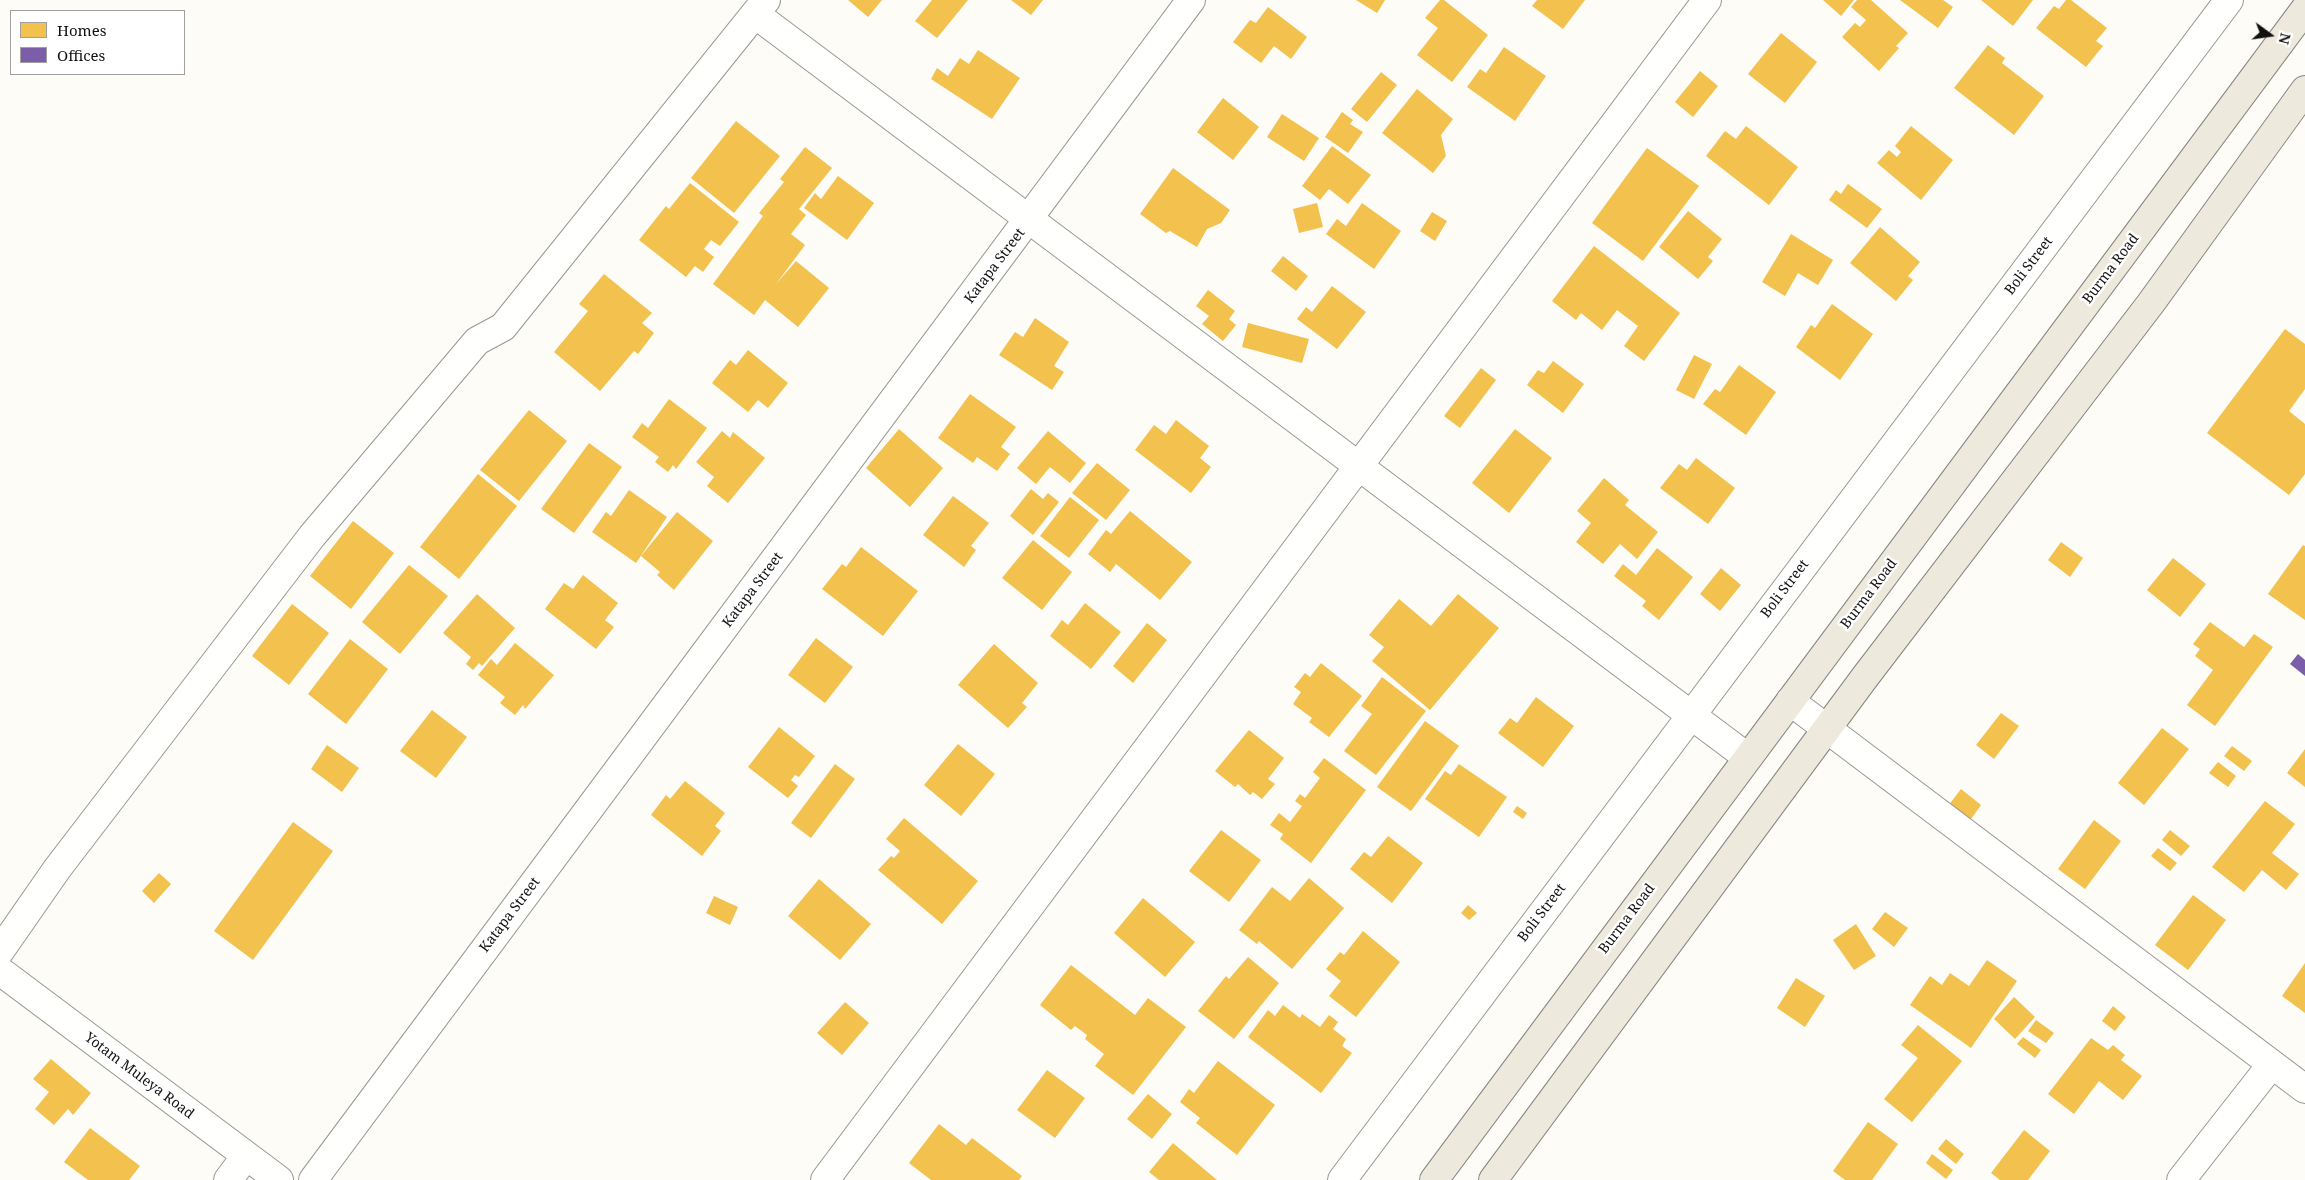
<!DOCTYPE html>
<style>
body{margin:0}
#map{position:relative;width:2305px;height:1180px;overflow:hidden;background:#fdfcf7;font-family:"Noto Serif",serif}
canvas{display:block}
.legend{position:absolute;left:10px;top:10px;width:175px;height:65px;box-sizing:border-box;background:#fff;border:1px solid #a0a0a0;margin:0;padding:6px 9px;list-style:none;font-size:15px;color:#111}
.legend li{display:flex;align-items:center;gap:10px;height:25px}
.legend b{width:25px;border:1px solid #a0a0a0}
.north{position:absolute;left:2245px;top:10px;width:50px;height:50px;-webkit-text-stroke:4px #fff;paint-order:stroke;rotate:104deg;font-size:14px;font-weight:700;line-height:20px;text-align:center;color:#111}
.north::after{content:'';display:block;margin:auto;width:18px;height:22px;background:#111;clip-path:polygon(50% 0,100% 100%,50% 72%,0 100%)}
</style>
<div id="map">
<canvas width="2305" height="1180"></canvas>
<ul class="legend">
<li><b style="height:14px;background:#f2c14e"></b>Homes</li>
<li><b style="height:14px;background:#7b5ea7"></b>Offices</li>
</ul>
<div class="north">N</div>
</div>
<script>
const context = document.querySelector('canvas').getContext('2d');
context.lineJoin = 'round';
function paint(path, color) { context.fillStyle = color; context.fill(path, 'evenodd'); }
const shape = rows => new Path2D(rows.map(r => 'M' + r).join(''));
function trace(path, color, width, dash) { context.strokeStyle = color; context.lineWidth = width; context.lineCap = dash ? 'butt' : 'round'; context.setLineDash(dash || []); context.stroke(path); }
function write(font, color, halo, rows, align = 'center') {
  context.font = font + ' "Noto Serif",serif'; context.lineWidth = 5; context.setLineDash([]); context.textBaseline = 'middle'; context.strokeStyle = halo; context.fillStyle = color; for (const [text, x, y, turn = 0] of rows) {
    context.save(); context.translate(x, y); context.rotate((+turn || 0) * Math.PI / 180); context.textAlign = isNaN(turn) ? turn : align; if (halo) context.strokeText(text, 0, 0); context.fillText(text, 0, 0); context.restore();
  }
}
const homes = shape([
 [848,0,882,0,868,17],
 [932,0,968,0,937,38,915,21],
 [1011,0,1043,0,1031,15],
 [1356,0,1385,0,1377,13],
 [1440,0,1444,0,1488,35,1452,82,1417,55,1438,28,1425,18],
 [1537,0,1585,0,1563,29,1532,6],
 [1823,0,1854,0,1841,16],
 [1857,0,1871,0,1908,33,1896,46,1899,48,1879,71,1842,37,1855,23,1860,27,1866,20,1851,7],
 [1900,0,1943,0,1953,7,1938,28],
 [1981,0,2033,0,2013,26],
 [2066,0,2071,0,2107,28,2096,41,2103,46,2086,67,2036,28,2054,6,2059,9],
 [1268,7,1307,37,1291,59,1274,46,1261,63,1233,42,1250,20,1256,23],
 [1781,33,1817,62,1785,103,1748,74],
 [1988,45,2005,58,2002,63,2044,96,2014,135,1954,88],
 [1504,47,1546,76,1515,121,1467,87,1480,69,1486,73],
 [978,50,1020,78,992,119,931,79,937,68,948,76,960,58,969,64],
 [1700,71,1718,86,1693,117,1675,102],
 [1381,72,1397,85,1367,122,1351,109],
 [1417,89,1453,119,1441,135,1446,156,1433,173,1382,133],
 [1223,98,1259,127,1233,160,1197,132],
 [1342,112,1353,120,1350,124,1363,132,1348,153,1325,137],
 [1282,114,1319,138,1304,161,1267,137],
 [736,121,780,156,734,213,691,178],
 [1746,126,1798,167,1769,205,1706,156,1725,131,1736,139],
 [1911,126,1953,160,1921,200,1877,163,1889,150,1897,157,1901,152,1895,146],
 [1332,146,1371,175,1348,204,1329,189,1320,200,1302,186],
 [805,147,832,168,799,209,806,215,791,234,805,245,776,284,796,261,829,288,798,327,765,300,754,315,713,284,763,216,759,213,784,182,780,179],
 [1647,148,1699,186,1643,261,1592,223],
 [1173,168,1230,210,1221,223,1207,229,1197,247,1170,231,1166,233,1140,214],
 [838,176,874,203,847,240,804,208,815,193,821,199],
 [690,183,739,222,720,246,711,240,704,249,714,257,703,272,695,266,686,277,639,240,666,206,669,209],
 [1848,184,1882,209,1867,228,1829,200,1836,190,1841,194],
 [1317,203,1323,227,1299,233,1293,209],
 [1362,203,1401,231,1374,269,1326,234,1337,219,1346,226],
 [1688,211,1722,239,1708,257,1713,261,1698,279,1659,247],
 [1432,212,1447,221,1435,241,1420,231],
 [1880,227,1920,262,1908,276,1913,280,1896,301,1850,263],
 [1791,234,1833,260,1818,285,1798,273,1785,296,1762,282],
 [1594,246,1680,313,1644,361,1624,346,1638,326,1617,310,1602,330,1581,313,1576,320,1552,301],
 [1283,256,1308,276,1296,291,1271,271],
 [604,274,652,313,642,323,654,333,638,354,634,351,600,391,554,352,588,311,579,304],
 [1332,286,1366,312,1337,349,1297,319,1306,307,1312,312],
 [1208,290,1235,311,1229,319,1236,325,1223,341,1202,324,1209,316,1196,306],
 [1832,304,1873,334,1840,380,1796,347,1811,325,1815,328],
 [1035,318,1069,342,1054,366,1064,372,1052,390,999,355,1015,332,1023,337],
 [1248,323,1309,339,1302,363,1242,347],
 [2285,329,2305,344,2305,389,2289,411,2305,424,2305,474,2289,495,2207,433],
 [748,350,788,383,768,408,758,400,748,412,712,383,730,360,736,365],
 [1694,355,1712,364,1694,399,1676,390],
 [1553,361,1584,384,1563,413,1527,385,1538,370,1544,373],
 [1739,365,1776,392,1746,435,1703,404,1715,389,1720,392],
 [1481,368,1496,380,1460,428,1444,416],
 [970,394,1016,427,1001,447,1010,454,997,471,977,457,973,463,938,438],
 [669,399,707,428,676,469,673,465,668,472,655,462,659,457,632,437,642,423,648,428],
 [529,410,567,441,519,501,480,470],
 [1176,420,1209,446,1200,458,1211,467,1191,493,1135,450,1154,425,1166,434],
 [899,429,943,468,910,507,866,468],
 [1515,429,1552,458,1509,513,1472,483],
 [722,431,730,438,733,432,765,458,728,503,707,486,714,477,696,462],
 [1048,431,1086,463,1070,483,1050,467,1036,484,1017,468],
 [589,443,622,467,574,533,541,509],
 [1696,458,1735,488,1708,524,1660,488,1679,464,1687,470],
 [1097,463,1130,490,1106,520,1072,493],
 [478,474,517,506,459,579,420,547],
 [1604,478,1629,500,1625,505,1658,532,1637,559,1620,544,1603,564,1576,542,1591,523,1577,511],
 [1031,489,1043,499,1048,493,1059,502,1033,535,1010,516],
 [629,490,667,517,636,563,592,532,606,512,611,516],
 [953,496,989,523,971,546,976,550,964,567,923,535],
 [1070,497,1099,520,1069,558,1040,536],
 [1130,511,1192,562,1160,600,1116,564,1110,572,1088,554,1106,530,1111,534],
 [677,512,713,541,674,590,657,575,660,572,641,556],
 [353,521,394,553,351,609,310,576],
 [1033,540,1072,572,1042,610,1002,578],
 [2061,542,2083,558,2070,577,2048,560],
 [2303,545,2305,546,2305,620,2268,594],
 [861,547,918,591,883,636,822,589,842,564,846,567],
 [1657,548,1693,577,1659,620,1642,606,1646,601,1614,576,1623,564,1636,575],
 [2173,558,2206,584,2180,617,2147,590],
 [409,565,448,596,400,654,362,622],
 [1721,568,1741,585,1720,611,1700,594],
 [583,575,618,603,605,620,614,627,596,649,545,609,564,583,573,589],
 [477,594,515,628,482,666,479,663,473,670,466,664,471,657,443,633],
 [1458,594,1499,628,1430,710,1372,661,1384,647,1369,635,1399,599,1431,626],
 [1085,603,1121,632,1091,669,1050,636,1062,620,1068,625],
 [292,604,329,633,289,685,252,656],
 [2210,622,2244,647,2254,634,2273,647,2215,726,2187,705,2213,670,2195,656,2200,649,2193,644],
 [1147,623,1167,640,1133,683,1113,666],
 [816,638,853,667,825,703,788,675],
 [350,639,388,669,346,724,308,694],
 [515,643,554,675,525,709,523,705,515,715,500,703,505,697,478,675,491,659,497,665],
 [994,644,1038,683,1022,703,1027,707,1008,728,958,685],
 [1321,663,1362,696,1329,737,1309,722,1312,718,1293,704,1301,692,1294,687,1305,673,1310,677],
 [1382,677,1426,711,1376,775,1344,751,1372,714,1361,706],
 [1536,697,1574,726,1543,767,1498,733,1510,718,1517,723],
 [432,710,467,737,436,778,400,751],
 [2001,713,2019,726,1994,759,1976,745],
 [1425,721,1459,746,1411,811,1377,787],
 [779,727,815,756,799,777,795,775,791,780,798,786,788,798,748,767],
 [2162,728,2189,749,2144,805,2118,783],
 [1249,730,1284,758,1268,779,1275,784,1262,799,1253,792,1250,795,1238,784,1235,787,1215,771],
 [958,744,995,774,961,816,924,785],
 [327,745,359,768,342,792,311,769],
 [2232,746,2252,761,2244,771,2224,756],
 [2305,749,2305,787,2287,773],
 [1324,758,1366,790,1311,863,1280,839,1283,834,1270,825,1279,813,1290,822,1302,806,1295,801,1300,794,1305,798,1320,778,1313,772],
 [2218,762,2236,776,2228,787,2209,773],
 [835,764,855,779,811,838,791,823],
 [1459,764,1507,797,1479,837,1425,799,1445,771,1451,775],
 [685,781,725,813,715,826,721,831,702,856,651,815,666,795,670,799],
 [1961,789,1981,805,1969,822,1948,806],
 [2265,801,2295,824,2272,853,2299,874,2286,890,2262,870,2244,892,2212,867],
 [1517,806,1527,813,1523,819,1513,812],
 [904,818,978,881,942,924,878,870,891,856,894,858,900,851,886,839],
 [2094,820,2121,841,2085,889,2058,869],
 [293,822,333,851,253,960,214,931],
 [1221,830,1261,860,1229,902,1189,871],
 [2170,830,2190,846,2181,856,2162,840],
 [1388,836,1423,863,1392,903,1350,869,1364,852,1371,857],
 [2158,848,2177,863,2170,871,2151,856],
 [159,873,171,884,154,903,142,891],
 [1309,878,1344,908,1292,969,1259,941,1257,944,1239,930,1272,887,1290,901],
 [819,879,871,924,840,960,788,916],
 [2193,895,2226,920,2188,970,2155,945],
 [714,896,738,907,730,925,706,913],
 [1143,898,1195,942,1165,977,1114,933],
 [1468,905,1477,913,1469,920,1461,913],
 [1885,912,1908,928,1894,947,1872,929],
 [1856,924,1876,956,1854,970,1833,940],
 [1363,931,1400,962,1356,1017,1329,996,1341,981,1326,969,1340,952,1344,955],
 [1248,957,1279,983,1234,1039,1198,1011,1226,976,1229,979],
 [1987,960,2017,981,1971,1048,1910,1005,1930,976,1942,985,1950,973,1969,986],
 [2305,963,2305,1013,2282,996],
 [1071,965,1135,1015,1148,998,1186,1027,1133,1095,1095,1066,1104,1054,1085,1039,1087,1035,1075,1026,1071,1030,1040,1005],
 [1796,978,1825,996,1805,1027,1777,1008],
 [2014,997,2035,1017,2015,1039,1994,1019],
 [845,1002,869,1023,842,1055,817,1033],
 [1283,1005,1300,1018,1302,1014,1320,1027,1329,1015,1338,1022,1333,1029,1346,1039,1342,1046,1352,1053,1321,1093,1248,1037,1268,1010,1275,1016],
 [2113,1006,2126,1017,2115,1031,2102,1021],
 [2036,1020,2054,1033,2046,1043,2028,1031],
 [1918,1025,1962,1061,1912,1122,1884,1099,1918,1058,1901,1045],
 [2023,1037,2041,1050,2035,1058,2017,1044],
 [2091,1038,2108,1050,2113,1045,2125,1055,2121,1060,2142,1076,2123,1100,2099,1081,2074,1114,2048,1094],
 [51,1059,91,1093,73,1115,68,1109,54,1125,35,1109,49,1092,33,1079],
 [1218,1061,1275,1105,1237,1155,1196,1123,1200,1118,1180,1102,1189,1089,1194,1093],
 [1047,1070,1085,1098,1055,1138,1017,1110],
 [1148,1094,1172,1114,1152,1139,1127,1119],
 [1868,1122,1898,1144,1872,1180,1845,1180,1833,1171],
 [939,1124,966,1145,972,1138,1022,1176,1019,1180,931,1180,909,1163],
 [90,1128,140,1166,129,1180,88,1180,64,1162],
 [2024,1130,2050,1151,2028,1180,2000,1180,1991,1173],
 [1946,1139,1964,1154,1956,1164,1938,1149],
 [1173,1143,1217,1180,1159,1180,1149,1172],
 [1932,1154,1953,1170,1946,1179,1926,1163]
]);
const offices = shape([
 [2298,654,2305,660,2305,676,2290,664]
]);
const minor = shape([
 [755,14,1747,757],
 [1790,701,2305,1089],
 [0,951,57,869,312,536,477,341,503,327,766,0],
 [0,971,279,1180],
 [228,1180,246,1156],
 [313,1180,1191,0],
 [825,1180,1707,0],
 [1342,1180,2229,0],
 [2181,1180,2272,1064]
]);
const major = shape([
 [1434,1180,2305,9],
 [1493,1180,1865,677,2151,303,2305,90]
]);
const streetNames = [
 ["Katapa Street",995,266,-53],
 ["Boli Street",2029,266,-53],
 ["Burma Road",2111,269,-53],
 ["Boli Street",1785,589,-53],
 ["Katapa Street",753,590,-53],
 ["Burma Road",1869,594,-53],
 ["Boli Street",1542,913,-53],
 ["Katapa Street",510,915,-53],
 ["Burma Road",1627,919,-53],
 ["Yotam Muleya Road",139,1076,37]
];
paint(homes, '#f2c14e');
paint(offices, '#7b5ea7');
trace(minor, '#979795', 30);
trace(major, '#858482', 30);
trace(minor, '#fffffe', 28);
trace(major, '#ede9dc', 28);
write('14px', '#111', '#fff', streetNames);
</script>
